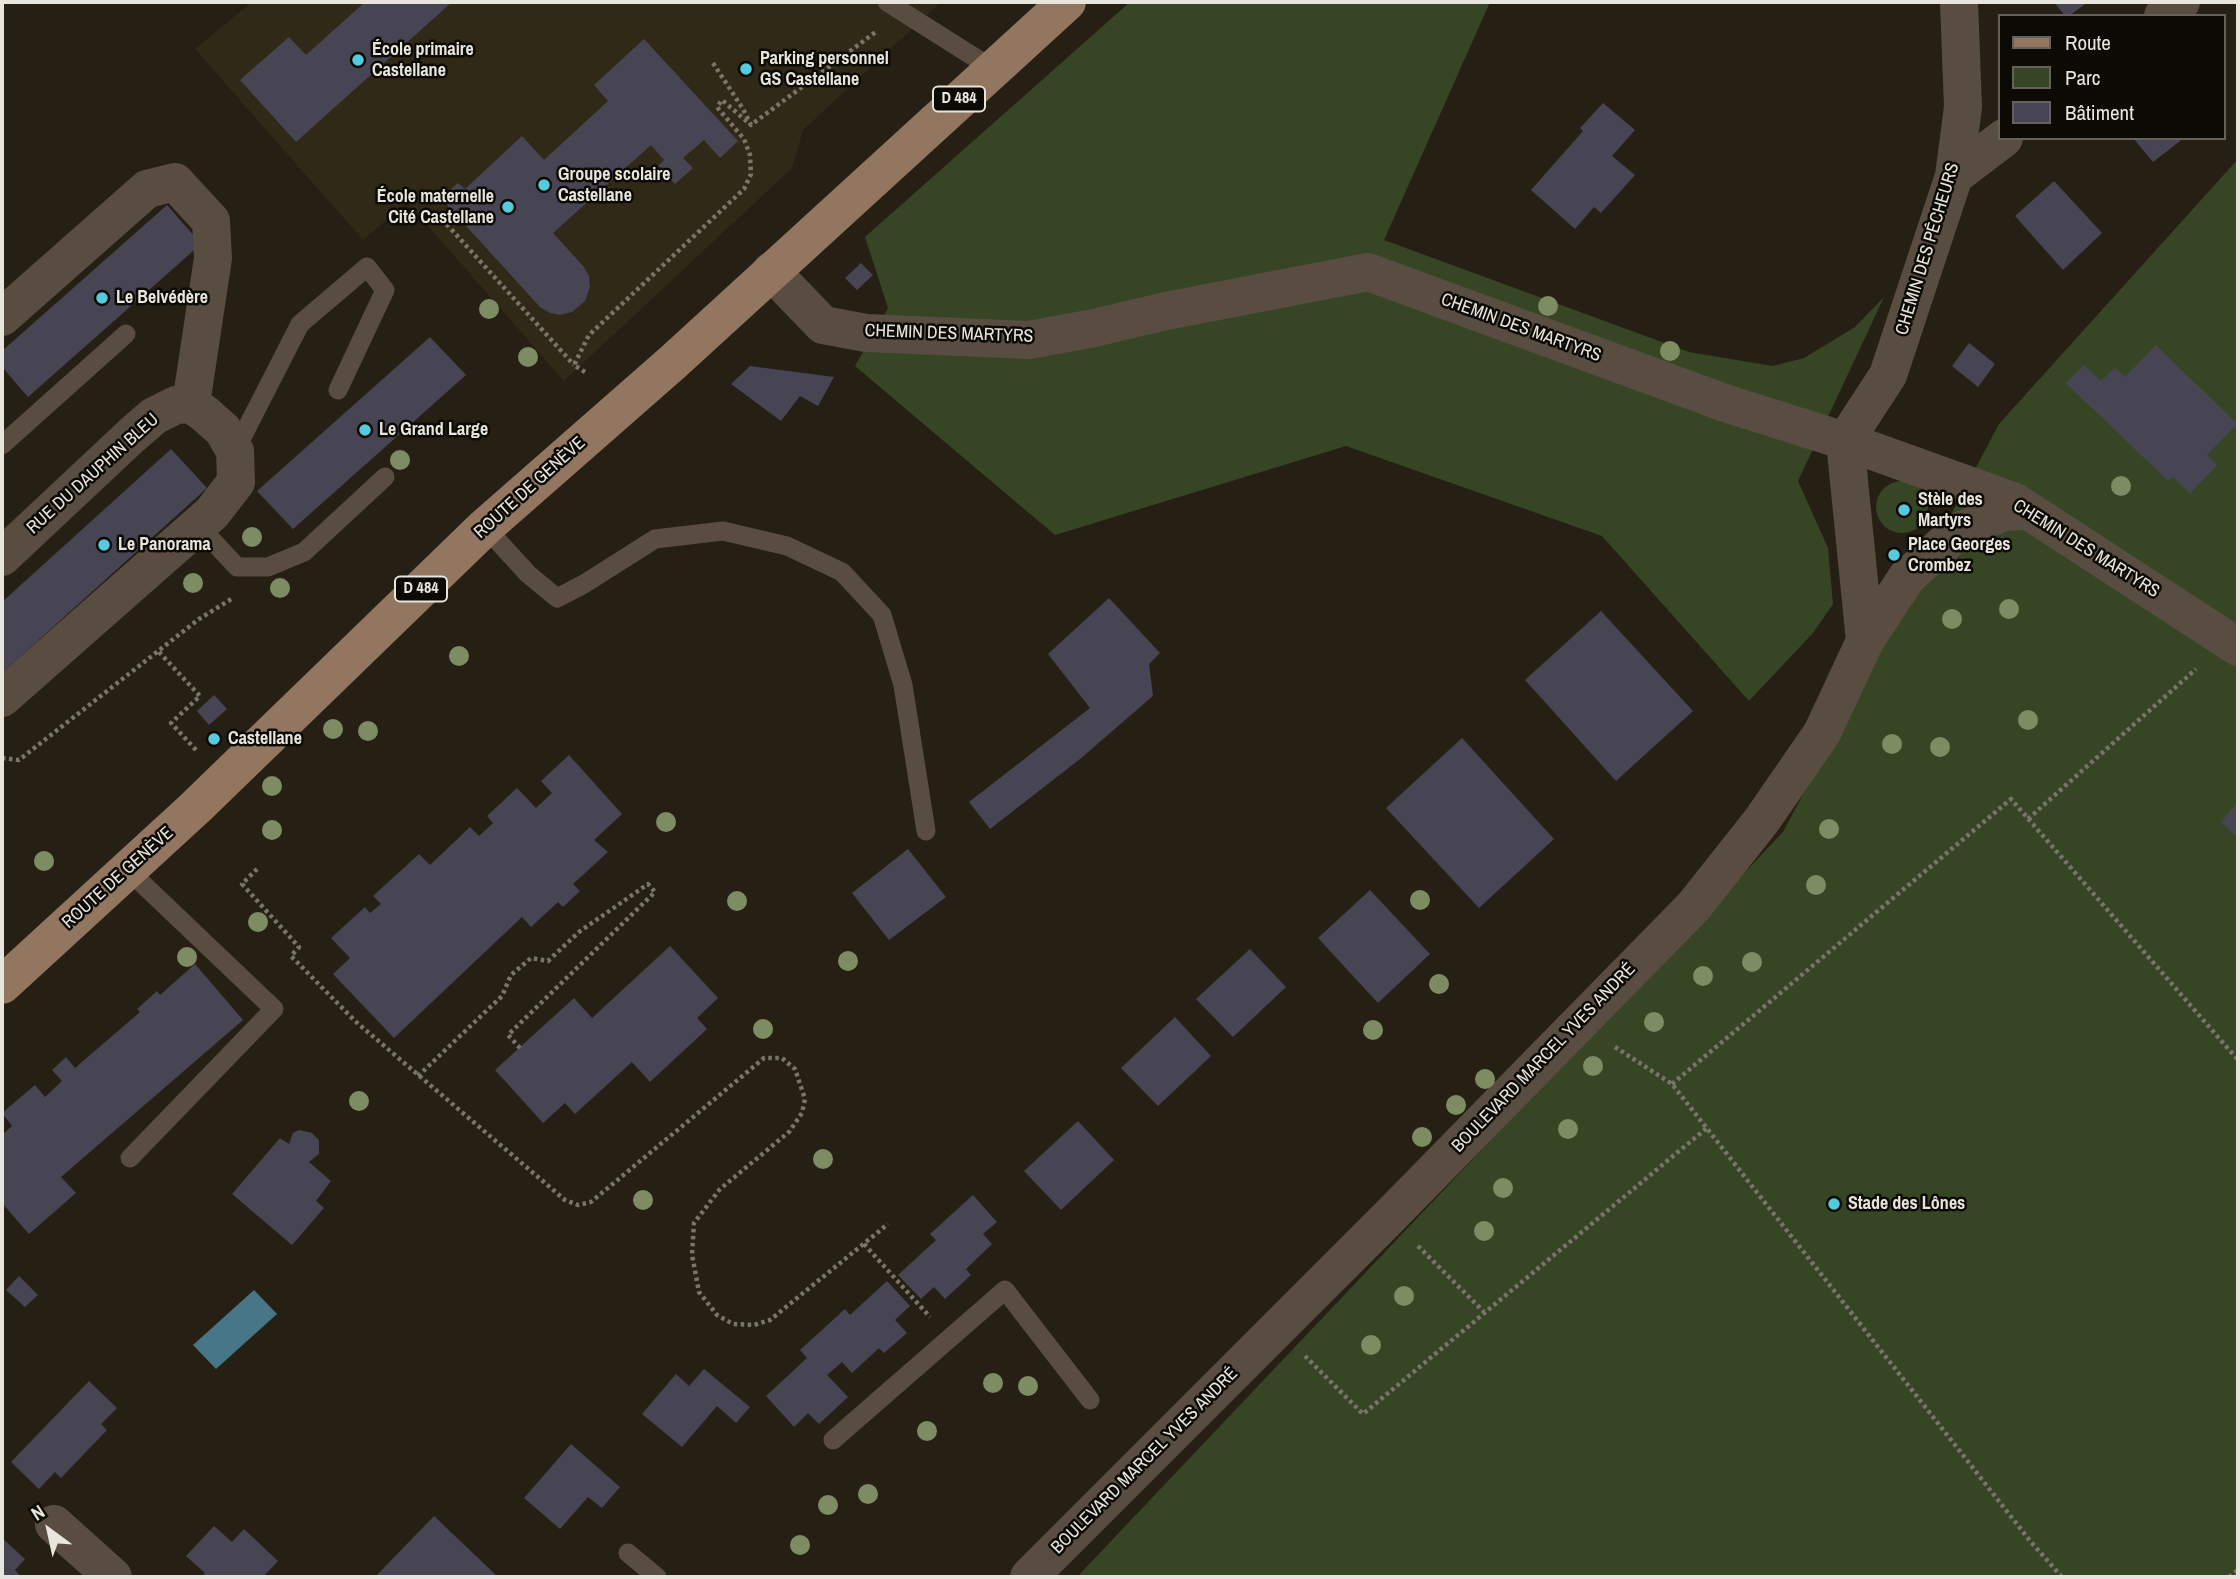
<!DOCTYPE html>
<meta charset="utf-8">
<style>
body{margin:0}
#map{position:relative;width:2240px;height:1579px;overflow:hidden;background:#252013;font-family:"Archivo Narrow",sans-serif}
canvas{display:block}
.frame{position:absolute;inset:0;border:4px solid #e8e5dd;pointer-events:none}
.legend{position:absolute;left:1998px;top:14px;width:228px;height:126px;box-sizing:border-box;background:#0c0a05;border:2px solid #64625b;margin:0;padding:9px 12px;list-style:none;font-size:21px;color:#e8e5dd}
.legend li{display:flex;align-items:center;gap:14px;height:35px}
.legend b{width:35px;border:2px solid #64625b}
.north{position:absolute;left:14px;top:1495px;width:70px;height:70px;-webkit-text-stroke:5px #0c0a05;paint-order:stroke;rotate:327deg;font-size:19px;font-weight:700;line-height:28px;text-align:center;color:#e8e5dd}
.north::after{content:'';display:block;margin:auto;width:24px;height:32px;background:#e8e5dd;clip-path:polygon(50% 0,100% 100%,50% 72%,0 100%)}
</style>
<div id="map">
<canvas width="2240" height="1579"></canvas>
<div class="frame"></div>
<ul class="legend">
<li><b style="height:9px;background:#92765f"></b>Route</li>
<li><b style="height:19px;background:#364625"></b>Parc</li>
<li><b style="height:19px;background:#474553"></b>Bâtiment</li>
</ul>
<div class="north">N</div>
</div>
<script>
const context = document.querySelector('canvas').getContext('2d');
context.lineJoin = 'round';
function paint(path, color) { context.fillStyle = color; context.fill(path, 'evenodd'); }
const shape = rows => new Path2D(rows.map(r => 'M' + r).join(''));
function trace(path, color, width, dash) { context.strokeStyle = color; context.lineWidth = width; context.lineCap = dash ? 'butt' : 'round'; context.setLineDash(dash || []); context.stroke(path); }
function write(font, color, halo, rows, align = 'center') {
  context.font = font + ' "Archivo Narrow",sans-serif'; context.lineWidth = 5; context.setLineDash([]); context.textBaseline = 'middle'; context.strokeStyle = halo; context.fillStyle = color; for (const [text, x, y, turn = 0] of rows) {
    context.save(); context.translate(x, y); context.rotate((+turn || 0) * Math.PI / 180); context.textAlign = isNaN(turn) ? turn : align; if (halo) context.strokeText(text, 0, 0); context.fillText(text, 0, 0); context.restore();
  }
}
const built = shape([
 [252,2,938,2,940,3,803,130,792,168,564,381,407,202,363,240,195,49]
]);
const green = shape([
 [1130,2,1490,2,1384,240,1689,352,1773,366,1804,358,1855,327,1884,297,1798,481,1828,548,1833,604,1813,633,1749,701,1602,536,1346,446,1055,535,855,366,888,308,865,237],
 [2238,159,2238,1577,1077,1577,1783,832,1999,424],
 '1876 507a26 26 0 1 1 52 0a26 26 0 1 1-52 0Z'
]);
const water = shape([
 [254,1290,277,1314,216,1369,193,1345]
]);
const building = shape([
 [365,2,452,2,296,142,240,80,289,37,306,55],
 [2054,2,2088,2,2069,16,2065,16],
 [644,39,738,141,720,158,704,140,683,158,693,168,675,184,658,166,664,160,651,145,553,233,584,267,589,276,590,287,585,301,572,312,560,315,550,313,540,307,447,205,456,197,450,190,458,183,465,189,522,136,544,160,608,101,594,85],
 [1603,103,1635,130,1612,156,1635,175,1601,213,1594,207,1575,229,1531,190,1583,131,1580,128],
 [2133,138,2184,138,2153,162],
 [2054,181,2102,233,2063,270,2015,216],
 [167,205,201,244,28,397,2,367,2,351],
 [861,263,873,275,857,290,845,278],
 [430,337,466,375,293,529,257,491],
 [1969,343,1995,364,1978,387,1952,366],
 [2156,345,2237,424,2207,455,2217,465,2190,494,2173,477,2168,481,2066,383,2084,365,2101,381,2115,368,2125,377],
 [750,366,834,377,818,406,800,396,781,421,731,384],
 [171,449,207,488,2,673,2,602],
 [1109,598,1160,653,1149,664,1153,696,1080,759,990,829,969,802,1090,708,1048,654],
 [1601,611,1693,711,1616,781,1525,680],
 [214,695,227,709,209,725,197,711],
 [1462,738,1554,839,1479,908,1386,808],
 [569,755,622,814,594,840,608,852,573,884,580,891,563,907,558,902,531,927,522,917,394,1038,333,974,350,958,331,938,365,907,370,913,381,904,373,896,419,854,430,865,470,827,479,836,493,823,487,816,517,788,536,808,552,793,541,781],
 [2238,802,2238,838,2221,822],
 [908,849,946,897,889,940,852,893],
 [1370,890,1430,954,1378,1003,1318,938],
 [670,946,718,998,697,1018,707,1029,650,1082,632,1062,575,1114,565,1103,543,1123,495,1070,574,998,592,1018],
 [1250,949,1286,987,1233,1037,1196,999],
 [195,964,243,1020,61,1177,76,1193,29,1234,2,1203,2,1135,12,1126,2,1113,35,1085,45,1097,62,1081,52,1070,66,1057,75,1068,140,1012,137,1009,157,991,160,995],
 [1175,1017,1211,1056,1158,1106,1121,1068],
 [1078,1121,1114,1160,1061,1210,1024,1171],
 [299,1130,312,1133,319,1140,319,1154,309,1162,331,1181,316,1201,324,1208,292,1245,232,1194,280,1138,289,1144,293,1133],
 [973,1195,997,1222,983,1234,992,1244,966,1269,971,1275,945,1299,934,1287,921,1299,898,1275,936,1240,930,1234],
 [19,1276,38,1295,25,1307,6,1290],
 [887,1281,910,1306,895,1320,907,1333,884,1353,879,1348,852,1373,842,1362,827,1375,848,1397,819,1424,808,1413,794,1427,766,1396,807,1358,800,1350,845,1309,850,1315],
 [704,1369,750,1407,736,1423,717,1406,682,1447,642,1414,676,1374,689,1386],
 [89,1381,117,1408,101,1424,107,1430,61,1478,55,1472,39,1489,11,1462],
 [571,1444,620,1487,602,1508,588,1497,560,1529,524,1498],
 [434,1516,498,1577,375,1577],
 [214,1526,232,1542,244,1529,278,1561,263,1577,201,1577,205,1573,186,1556],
 [2,1538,25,1559,15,1570,21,1577,2,1577]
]);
const path = shape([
 [713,63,743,109,751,125,877,31],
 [442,219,574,365],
 [585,372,574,365,589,335,744,189,751,174,750,155,744,139,717,107,722,100,751,125],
 [159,652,200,696,171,723,196,750],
 [2,758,19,760,199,619,233,598],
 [2028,819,2196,669],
 [257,869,242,884,299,947,291,956,355,1021,565,1200,578,1205,591,1202,764,1058,782,1058,795,1069,805,1099,802,1113,789,1132,720,1189,694,1223,692,1255,699,1292,717,1315,733,1324,754,1325,770,1320,888,1224],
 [1615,1047,1672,1084,2031,1542,2062,1577],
 [418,1076,502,996,511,975,531,958,548,961,579,932,648,884,655,892,508,1035,520,1048],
 [1672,1084,2011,799,2238,1060],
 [864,1244,930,1317],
 [1418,1246,1484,1312],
 [1305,1356,1363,1414,1708,1127],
 [2229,1577,2238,1570]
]);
const lane = shape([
 [887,2,993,69],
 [2,445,126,334],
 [235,451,300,324,367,267,385,290,338,390],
 [198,525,237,567,268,567,304,552,385,477],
 [485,527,528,574,557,598,584,584,655,539,723,531,787,546,842,572,882,615,903,685,926,831],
 [128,870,274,1009,130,1158],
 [833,1440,1005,1290,1090,1400],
 [628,1553,657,1577]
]);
const street = shape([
 [2163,16,2181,2],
 [1954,176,2004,138],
 [771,271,823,325,866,333,1029,340,1094,328,1166,311,1368,272,1725,403,1845,441,2015,502,2238,647],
 [2,317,147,189,175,182,211,221,213,258,191,404],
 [1845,441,1888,375,1954,176,1963,107,1959,2],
 [1845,441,1865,641],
 [2,557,132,435,154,416,176,405,191,404,205,414,223,430,235,451,236,482,212,513,2,698],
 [54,1524,113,1577],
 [1029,1577,1389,1217,1694,906,1762,820,1822,733,1865,641,1907,577,1957,532,2004,512,2027,511]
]);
const primary = shape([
 [2,985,195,808,485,527,672,363,1067,2]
]);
const trees = [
 [1548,306],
 [489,309],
 [1670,351],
 [528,357],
 [400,460],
 [2121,486],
 [252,537],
 [193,583],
 [280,588],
 [2009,609],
 [1952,619],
 [459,656],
 [2028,720],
 [333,729],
 [368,731],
 [1892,744],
 [1940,747],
 [272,786],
 [666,822],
 [1829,829],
 [272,830],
 [44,861],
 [1816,885],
 [1420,900],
 [737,901],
 [258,922],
 [187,957],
 [848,961],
 [1752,962],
 [1703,976],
 [1439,984],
 [1654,1022],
 [763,1029],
 [1373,1030],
 [1593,1066],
 [1485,1079],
 [359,1101],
 [1456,1105],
 [1568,1129],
 [1422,1137],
 [823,1159],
 [1503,1188],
 [643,1200],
 [1484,1231],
 [1404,1296],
 [1371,1345],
 [993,1383],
 [1028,1386],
 [927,1431],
 [868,1494],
 [828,1505],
 [800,1545]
];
const markers = [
 [358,60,7,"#54cade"],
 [746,69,7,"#54cade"],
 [544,185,7,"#54cade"],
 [508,207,7,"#54cade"],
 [102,298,7,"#54cade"],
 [365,430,7,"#54cade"],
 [1904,510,7,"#54cade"],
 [104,545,7,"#54cade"],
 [1894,555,7,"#54cade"],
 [214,739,7,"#54cade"],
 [1834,1204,7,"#54cade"]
];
const shields = [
 [959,99,52],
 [421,589,52]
];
const shieldNames = [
 ["D 484",959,99],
 ["D 484",421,589]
];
const poiNames = [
 ["École primaire",372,50],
 ["Castellane",372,71],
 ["Parking personnel",760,59],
 ["GS Castellane",760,80],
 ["Groupe scolaire",558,175],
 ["Castellane",558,196],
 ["École maternelle",494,197,"right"],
 ["Cité Castellane",494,218,"right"],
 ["Le Belvédère",116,298],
 ["Le Grand Large",379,430],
 ["Stèle des",1918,500],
 ["Martyrs",1918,521],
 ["Le Panorama",118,545],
 ["Place Georges",1908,545],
 ["Crombez",1908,566],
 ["Castellane",228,739],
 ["Stade des Lônes",1848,1204]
];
const streetNames = [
 ["CHEMIN DES PÊCHEURS",1928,249,-73],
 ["CHEMIN DES MARTYRS",1521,328,20],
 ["CHEMIN DES MARTYRS",949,334,2],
 ["RUE DU DAUPHIN BLEU",93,474,-42],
 ["ROUTE DE GENÈVE",530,488,-42],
 ["CHEMIN DES MARTYRS",2086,549,32],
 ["ROUTE DE GENÈVE",118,878,-42],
 ["BOULEVARD MARCEL YVES ANDRÉ",1544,1058,-46],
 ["BOULEVARD MARCEL YVES ANDRÉ",1145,1461,-45]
];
paint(built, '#312917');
paint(green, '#364625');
paint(water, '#477686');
paint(building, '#474553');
trace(path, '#79756a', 4.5, [3.5, 3.5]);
trace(lane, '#594c40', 19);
trace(street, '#594c40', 38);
trace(primary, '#92765f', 38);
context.fillStyle = '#7e8c64';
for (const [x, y] of trees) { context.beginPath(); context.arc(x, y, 10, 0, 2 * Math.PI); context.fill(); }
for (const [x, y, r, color] of markers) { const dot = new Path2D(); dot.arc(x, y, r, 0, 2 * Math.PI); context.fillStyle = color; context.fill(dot); trace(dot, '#0c0a05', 2.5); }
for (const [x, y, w] of shields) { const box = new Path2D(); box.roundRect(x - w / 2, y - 12.5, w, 25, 5); context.fillStyle = '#0c0a05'; context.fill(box); trace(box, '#e8e5dd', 2); }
write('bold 16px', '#e8e5dd', null, shieldNames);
write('bold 18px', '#e8e5dd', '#0c0a05', poiNames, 'left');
write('18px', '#e8e5dd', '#0c0a05', streetNames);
</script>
